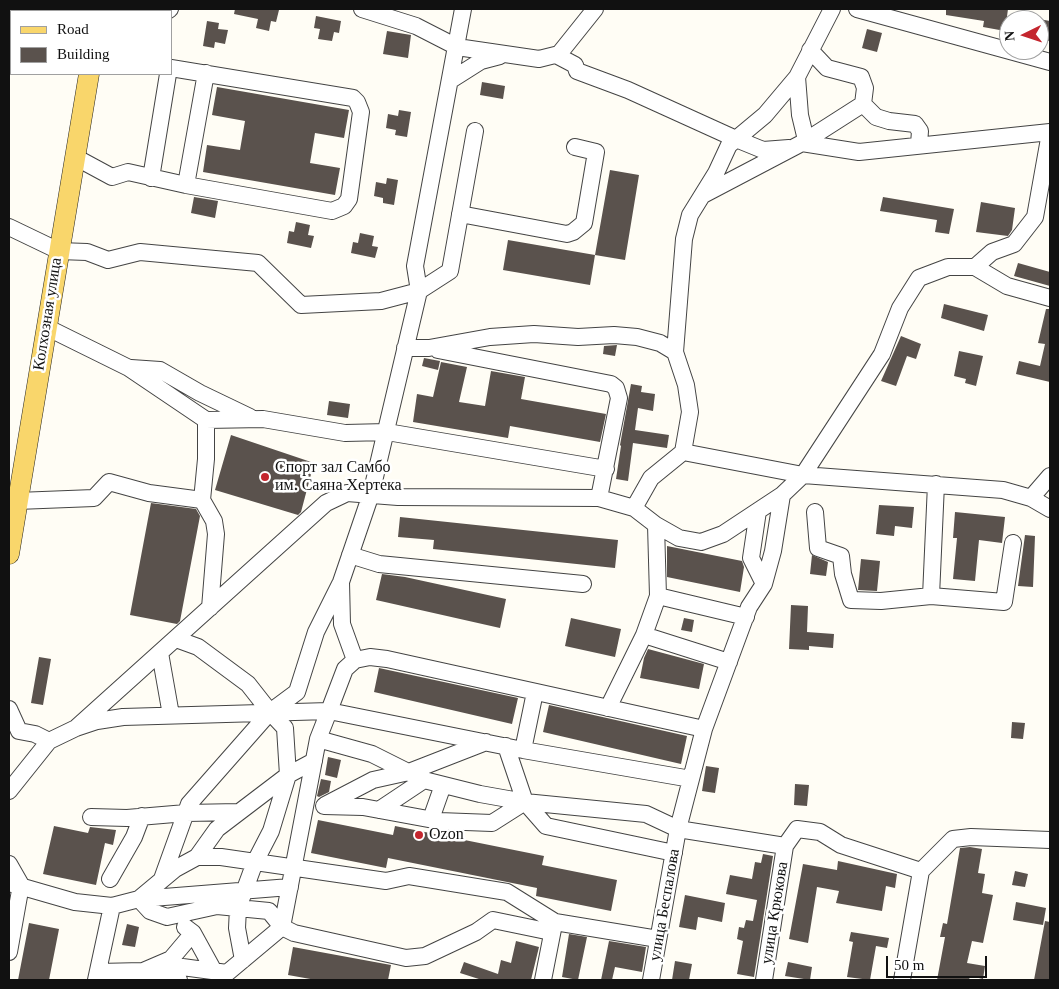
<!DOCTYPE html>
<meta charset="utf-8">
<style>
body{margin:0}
#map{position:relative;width:1059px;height:989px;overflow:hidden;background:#fffdf5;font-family:Georgia,serif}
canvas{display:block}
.frame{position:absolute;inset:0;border:10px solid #111;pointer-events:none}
.legend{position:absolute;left:10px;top:10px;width:162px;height:65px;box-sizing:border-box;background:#fff;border:1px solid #a0a0a0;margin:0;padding:6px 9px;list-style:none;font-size:15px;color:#111}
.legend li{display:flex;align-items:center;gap:10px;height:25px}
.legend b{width:25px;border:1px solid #a0a0a0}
.north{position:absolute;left:999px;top:10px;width:50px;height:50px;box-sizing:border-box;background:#fff;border:1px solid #a0a0a0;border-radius:50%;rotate:266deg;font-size:14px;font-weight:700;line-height:20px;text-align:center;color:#111}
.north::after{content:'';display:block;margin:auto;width:18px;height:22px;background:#c4262e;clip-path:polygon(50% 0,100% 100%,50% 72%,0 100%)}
.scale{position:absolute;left:886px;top:956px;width:101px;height:22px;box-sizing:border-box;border:2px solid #111;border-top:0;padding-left:6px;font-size:15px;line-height:18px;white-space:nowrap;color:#111;-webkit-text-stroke:4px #fff;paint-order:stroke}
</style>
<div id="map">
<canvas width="1059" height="989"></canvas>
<div class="frame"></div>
<ul class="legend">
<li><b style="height:6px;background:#f9d66b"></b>Road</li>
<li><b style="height:14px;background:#5a524d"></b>Building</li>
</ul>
<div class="north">N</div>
<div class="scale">50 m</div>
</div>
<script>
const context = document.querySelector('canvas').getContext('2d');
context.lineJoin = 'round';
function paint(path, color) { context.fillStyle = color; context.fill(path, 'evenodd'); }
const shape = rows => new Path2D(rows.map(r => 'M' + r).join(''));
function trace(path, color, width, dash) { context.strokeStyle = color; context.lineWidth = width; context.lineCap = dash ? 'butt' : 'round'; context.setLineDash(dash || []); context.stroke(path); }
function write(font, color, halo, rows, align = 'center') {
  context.font = font + ' Georgia,serif'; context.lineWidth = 5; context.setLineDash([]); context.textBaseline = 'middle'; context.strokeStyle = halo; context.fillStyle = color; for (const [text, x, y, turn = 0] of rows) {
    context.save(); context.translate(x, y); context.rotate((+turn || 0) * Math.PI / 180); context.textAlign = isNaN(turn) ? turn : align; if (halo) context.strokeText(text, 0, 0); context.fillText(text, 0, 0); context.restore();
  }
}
const building = shape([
 [235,9,270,9,279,10,276,22,271,21,269,31,256,28,258,19,234,14],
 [946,9,1008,9,1005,31,983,27,984,21,946,15],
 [316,16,341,21,339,33,334,32,332,41,318,39,320,29,314,28],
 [1039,19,1050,21,1050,41,1039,40],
 [207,21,219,23,218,29,228,30,225,44,215,42,214,48,203,46],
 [867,29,882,33,877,52,862,48],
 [387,31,411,35,408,58,383,54],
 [482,82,505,86,503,99,480,95],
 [217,87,349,110,344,138,315,133,310,163,340,168,335,195,203,172,207,145,240,150,245,121,212,115],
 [399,110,411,112,407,137,395,135,396,130,386,128,388,114,398,116],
 [610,170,639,175,625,260,595,255],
 [387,178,398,180,394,205,383,203,383,198,374,196,376,182,386,184],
 [194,197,218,201,215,218,191,213],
 [883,197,954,209,949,234,935,232,937,220,880,211],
 [981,202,1015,208,1012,230,1008,236,976,232],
 [296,222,310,225,308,235,314,236,311,248,287,243,289,231,294,232],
 [360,233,374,236,372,246,378,247,375,258,351,253,353,242,358,243],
 [508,240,595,255,590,285,503,270],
 [1018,263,1050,272,1050,286,1014,276],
 [944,304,988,315,984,331,941,318],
 [1046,309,1050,309,1050,382,1016,374,1019,361,1040,366,1045,344,1038,343],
 [901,336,921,344,916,359,907,356,896,386,881,381],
 [617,345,615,356,603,354,604,346],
 [959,351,983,356,976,386,965,383,966,379,954,376],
 [424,358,440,361,438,370,422,366],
 [441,362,467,367,459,402,485,406,491,371,525,377,521,399,606,414,600,442,510,426,508,438,413,422,417,394,433,397],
 [631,384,642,386,641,392,655,394,653,411,638,408,635,430,669,435,667,448,633,443,628,481,616,479,621,446,620,445],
 [329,401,350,404,348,418,327,415],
 [231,435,314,463,301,512,298,515,215,490],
 [151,503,196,509,200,516,180,621,177,624,130,615],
 [879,505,914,507,912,528,895,526,894,536,876,534],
 [955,512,1005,517,1002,543,979,540,975,581,953,579,957,538,953,538],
 [400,517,618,540,615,568,433,549,434,540,398,537],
 [1025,535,1035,536,1033,587,1018,586],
 [667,546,742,561,744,567,740,592,667,577],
 [812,555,828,562,826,576,810,574],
 [861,559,880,561,877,591,858,590],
 [382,574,405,577,506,599,500,628,376,600],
 [791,605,808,606,807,632,834,634,833,648,809,646,809,650,789,649],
 [571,618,621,629,615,657,565,646],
 [684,618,694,620,692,632,681,630],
 [648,649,704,664,699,689,640,678,644,658],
 [39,657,51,659,43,705,31,703],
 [379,668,518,698,512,724,374,692],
 [549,705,687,736,681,764,543,732],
 [1012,722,1025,723,1023,739,1011,738],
 [328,757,341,760,337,778,325,775],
 [706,766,719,768,715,793,702,791],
 [321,779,331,781,329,792,319,797,317,796],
 [795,784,809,785,807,806,794,805],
 [318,820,393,835,395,826,544,856,542,865,617,880,611,911,536,896,537,888,388,858,386,868,311,853],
 [54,826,88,833,90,827,116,830,113,845,105,843,96,885,43,874],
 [970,847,982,849,978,873,985,874,982,893,993,895,983,943,972,941,967,963,985,966,983,979,970,976,969,980,937,980,945,937,940,937,943,923,947,924,960,848],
 [763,854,773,856,754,977,737,974,743,941,737,939,739,927,744,928,746,920,753,921,757,900,726,894,730,875,752,879,755,862,761,863],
 [838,861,897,874,895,888,886,886,882,911,836,903,839,891,817,887,808,943,789,939,803,864,837,870],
 [1015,871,1028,874,1025,887,1012,885],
 [685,895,725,903,722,922,698,917,696,930,679,927],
 [1016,902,1046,908,1043,925,1013,920],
 [1045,921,1050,922,1050,980,1034,980],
 [29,923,59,929,49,980,18,980],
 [127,924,139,927,135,947,122,945],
 [851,932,889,938,887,948,876,946,870,980,847,977,853,942,849,941],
 [569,934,587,937,578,980,562,977],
 [516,941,539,947,531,980,482,980,460,973,464,962,498,974,501,960,511,963],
 [609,941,646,947,642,972,615,967,612,980,601,980],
 [293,947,391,965,388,980,316,980,288,975],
 [675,961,692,964,689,980,672,980],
 [788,962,812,967,810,980,785,976]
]);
const minor = shape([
 [362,9,416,26,457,47,539,59,559,54,595,9],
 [857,9,1050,62],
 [167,11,170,9],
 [556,55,575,65,577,71,628,90,736,139,763,150,789,148],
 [797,77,800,115,806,140],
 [451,80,481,61,500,56],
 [863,104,876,117,889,121,915,124,920,131,919,144],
 [802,143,863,104,865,88,861,77,827,68,810,50],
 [75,157,112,177,128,172,186,185,332,211,344,206,349,199,361,112,357,102,353,98,171,68],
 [151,178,168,74],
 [186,185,206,73],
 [703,195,802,143,859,152,1050,132],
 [460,214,567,234,573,232,584,223,596,152,575,147],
 [9,227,59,251,87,252,108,260,140,252,258,263,301,305,381,301,419,291,450,271,475,131],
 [975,267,992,252,1014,244,1035,217,1050,133],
 [46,327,129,368,206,420,263,419,345,433,387,432,606,469],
 [405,348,429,348,490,337,534,334,578,337,614,335,637,337,660,343,675,352,686,385,690,412,683,452],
 [438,350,611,384,616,388,619,398,599,498],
 [675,352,684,239,690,215,716,173,729,145,765,115,797,77,832,9],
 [131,368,160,370,200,393,250,417],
 [936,484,931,596,1004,602,1013,543],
 [1031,498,1050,476],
 [202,500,206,459,206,420],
 [17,501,94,498,109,482,149,493,202,500,214,521,216,534,210,608],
 [634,508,651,478,683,452,803,475,1003,490,1031,498,1050,509],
 [758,511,751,558,764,584],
 [815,512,818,548,841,556,843,574,851,600,881,601,931,596],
 [350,555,379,564,583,584],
 [658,596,746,617],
 [644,635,729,662],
 [176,639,198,647,248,684,270,712,297,692,316,632,340,584],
 [160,653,171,715],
 [355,660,342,624,341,582,371,494,419,291,415,266,463,9],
 [608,708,644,635,658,596,656,525],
 [9,709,19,731,35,734,49,741],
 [76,728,326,503,347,493,398,497,599,498,634,508,656,525,679,538,701,542,723,534,782,495,803,475,882,354,900,308,919,278,948,267,975,267,1007,286,1050,298],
 [318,739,372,754,424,780,480,794,525,802,646,814,678,829,785,846,797,829,820,832,841,845,921,871,953,839,971,837,1050,840],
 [506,746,525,802,546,826,674,853],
 [523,750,535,692],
 [9,791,49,741,76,728,97,721,123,717,329,711,345,669,355,660,370,657,387,659,704,729],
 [325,805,373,780,409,772,486,742],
 [324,806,363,807,439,821,492,823,525,802],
 [379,810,424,780],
 [91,817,127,818,186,813,239,812],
 [431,819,443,785],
 [197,857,217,829,288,775,314,761],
 [9,864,21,885,9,952],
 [110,879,134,837,142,816],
 [162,879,189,804,270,712,285,728,288,775,271,831,255,862,238,908,237,928,243,960],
 [9,883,75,902,112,906,139,899,175,869,197,857,221,857,386,881,409,876,507,892,555,922,658,939],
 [290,887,139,899,150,911,167,917,217,906,269,911,282,927,294,933,406,958,425,956,476,932,493,920,551,932],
 [185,927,193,933,215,973],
 [160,964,227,973,282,927,318,739,329,711,523,750,691,779],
 [143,971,179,980],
 [98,972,143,971,171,959,193,933],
 [96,980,112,906],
 [543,980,554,924],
 [651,980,678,829,704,729,749,607,764,584,773,551,782,495],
 [764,980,785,846],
 [902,980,921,871]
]);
const major = shape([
 [99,11,100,9],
 [9,554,89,74]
]);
const markers = [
 [265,477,5,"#c4262e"],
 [419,835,5,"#c4262e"]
];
const streetNames = [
 ["Колхозная улица",48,314,-81],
 ["улица Беспалова",665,905,-80],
 ["улица Крюкова",775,913,-81]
];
const poiNames = [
 ["Спорт зал Самбо",275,468],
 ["им. Саяна Хертека",275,486],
 ["Ozon",429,835]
];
paint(building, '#5a524d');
trace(minor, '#444', 18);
trace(major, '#222', 21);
trace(minor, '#fff', 16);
trace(major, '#f9d66b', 20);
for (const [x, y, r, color] of markers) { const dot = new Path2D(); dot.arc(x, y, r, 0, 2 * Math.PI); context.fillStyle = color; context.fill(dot); trace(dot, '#fff', 2); }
write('16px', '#111', '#fff', streetNames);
write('16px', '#111', '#fff', poiNames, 'left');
</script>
